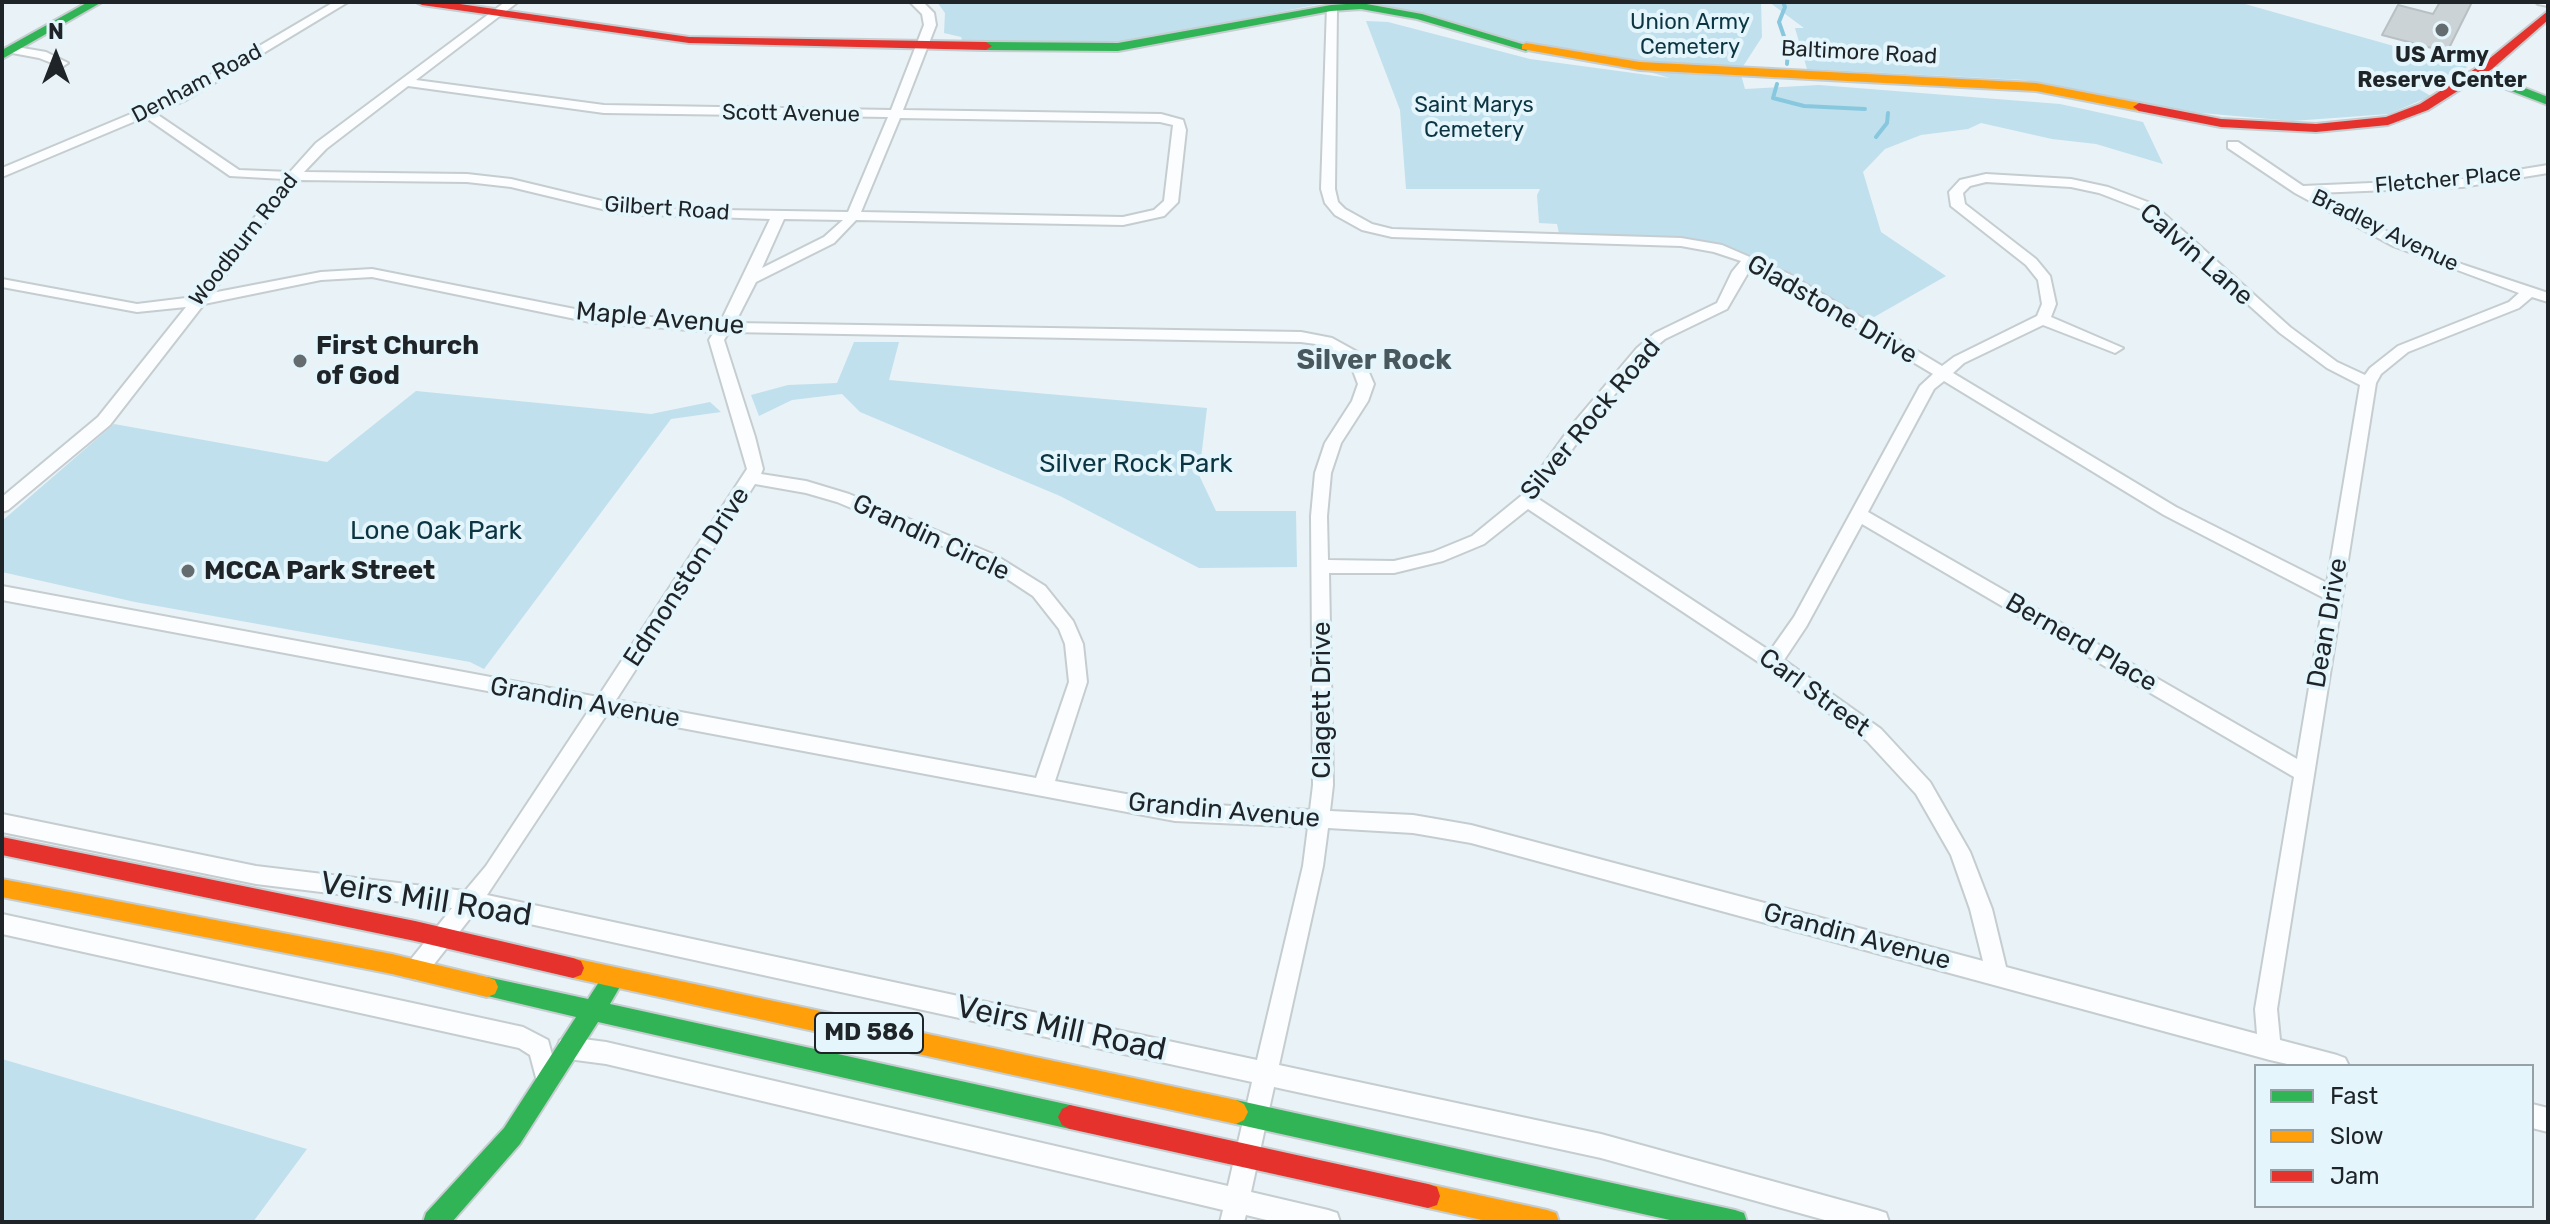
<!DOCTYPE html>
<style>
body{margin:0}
#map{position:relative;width:2550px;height:1224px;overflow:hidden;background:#e9f2f6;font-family:Rubik,sans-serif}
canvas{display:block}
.frame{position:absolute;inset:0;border:4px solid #1e2427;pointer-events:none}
.legend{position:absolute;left:2254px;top:1064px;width:280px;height:144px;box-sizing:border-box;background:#e4f5fb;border:2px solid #95a1a6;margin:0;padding:10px 14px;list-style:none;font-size:24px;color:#1e2427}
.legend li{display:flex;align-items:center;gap:16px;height:40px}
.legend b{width:40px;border:2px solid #95a1a6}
.north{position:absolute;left:16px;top:16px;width:80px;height:80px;-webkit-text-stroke:6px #e4f5fb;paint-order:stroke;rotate:0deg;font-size:22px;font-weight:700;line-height:32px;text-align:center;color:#1e2427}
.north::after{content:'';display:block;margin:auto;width:28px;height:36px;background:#1e2427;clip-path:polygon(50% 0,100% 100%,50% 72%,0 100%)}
</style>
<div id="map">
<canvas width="2550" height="1224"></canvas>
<div class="frame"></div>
<ul class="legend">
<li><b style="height:10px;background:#30b455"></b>Fast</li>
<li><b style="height:10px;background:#ff9f0a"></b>Slow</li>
<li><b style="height:10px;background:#e5322d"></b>Jam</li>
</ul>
<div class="north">N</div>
</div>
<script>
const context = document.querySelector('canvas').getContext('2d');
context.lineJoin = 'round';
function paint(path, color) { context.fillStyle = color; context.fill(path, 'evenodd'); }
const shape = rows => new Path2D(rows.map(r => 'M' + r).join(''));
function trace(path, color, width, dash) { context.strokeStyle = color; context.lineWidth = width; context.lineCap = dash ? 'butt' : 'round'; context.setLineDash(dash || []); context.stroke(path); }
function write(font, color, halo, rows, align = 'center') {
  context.font = font + ' Rubik,sans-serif'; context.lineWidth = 8; context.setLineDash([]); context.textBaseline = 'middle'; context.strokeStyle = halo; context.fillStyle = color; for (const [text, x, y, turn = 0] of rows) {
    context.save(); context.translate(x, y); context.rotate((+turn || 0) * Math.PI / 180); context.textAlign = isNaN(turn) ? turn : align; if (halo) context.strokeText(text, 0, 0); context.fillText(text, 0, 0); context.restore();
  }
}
const green = shape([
 [937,2,1330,2,1118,44,962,40,961,37,944,33,945,13],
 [1353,2,1761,2,1762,37,1740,71,1745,89,1819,85,2060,104,2143,122,2163,164,2096,144,2052,139,1981,123,1968,129,1921,135,1885,149,1863,172,1881,232,1946,276,1862,324,1784,277,1717,248,1560,238,1557,224,1539,223,1537,195,1540,189,1406,189,1400,110,1366,21,1388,22,1530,59,1670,78,1622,64,1571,56,1418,16,1346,7],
 [1769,2,2238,2,2468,67,2417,88,2431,96,2389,114,2292,121,2167,110,2024,80,1807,69,1795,28,1804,28],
 [854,342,899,342,889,380,1207,408,1199,475,1216,511,1296,511,1297,567,1199,568,1060,496,860,412,842,394,792,400,759,416,751,395,788,385,837,383],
 [416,391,651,414,710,402,721,412,671,419,484,669,470,662,135,602,2,572,2,521,114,424,327,462],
 [2,1059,307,1149,253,1222,2,1222]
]);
const stream = shape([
 [1783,2,1785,7,1779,22,1788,48,1787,64],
 [1777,84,1773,98,1804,106,1865,109],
 [1876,137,1887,123,1888,113]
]);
const building = shape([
 [2440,2,2472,2,2447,52,2382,35,2398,5,2433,14,2440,2]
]);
const street = shape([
 [334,2,348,2,184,101,155,113,239,170,290,172,316,143,505,2,518,2,416,80,604,105,891,110,924,25,922,14,910,2,923,2,934,13,936,25,903,110,1161,114,1183,120,1186,130,1178,202,1164,216,1123,225,856,220,834,243,756,282,735,323,1301,332,1332,338,1361,354,1374,384,1368,401,1341,443,1331,473,1327,516,1328,560,1394,561,1433,552,1472,536,1521,496,1572,425,1637,348,1655,333,1717,303,1732,272,1741,261,1714,252,1681,246,1392,237,1362,230,1335,215,1325,203,1321,189,1327,6,1337,8,1335,189,1338,202,1345,209,1372,224,1392,229,1681,238,1722,245,1789,274,1942,366,1954,357,2037,316,2042,304,2038,280,2026,265,1951,206,1949,192,1960,180,1986,174,2071,179,2108,187,2153,204,2290,327,2337,362,2365,375,2370,368,2398,346,2509,302,2519,293,2393,246,2295,193,2228,148,2228,142,2238,142,2303,186,2462,179,2548,165,2548,173,2462,187,2316,193,2403,240,2464,265,2548,293,2548,302,2532,297,2519,308,2408,352,2381,374,2376,383,2277,1009,2280,1040,2337,1055,2345,1058,2349,1066,2296,1066,2270,1060,1471,843,1413,833,1328,828,1323,866,1279,1065,1601,1134,1877,1210,1886,1213,1889,1222,1832,1222,1601,1158,1274,1087,1251,1192,1328,1210,1337,1213,1340,1222,1275,1222,1246,1215,1244,1222,1220,1222,1223,1210,606,1064,568,1059,560,1056,557,1048,560,1040,568,1037,606,1042,1228,1186,1252,1082,475,912,424,977,416,980,408,977,405,970,408,963,452,908,256,884,2,832,2,814,256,866,465,891,486,866,589,710,2,600,2,586,598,697,747,469,709,340,714,332,590,322,372,277,321,280,204,304,110,425,8,510,2,512,2,497,98,417,186,307,137,312,2,287,2,279,137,304,194,297,284,179,230,176,145,117,2,177,2,168,176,95,334,2],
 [408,86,604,113,888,117,848,212,659,209,623,206,511,179,467,174,304,172,326,149,408,86],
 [900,118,1160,122,1173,125,1164,201,1154,210,1123,217,861,212,900,118],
 [297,180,467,182,511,187,623,214,770,219,720,323,590,312,372,269,321,272,212,293,297,180],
 [1986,182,2071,187,2099,193,2143,210,2280,333,2327,368,2360,385,2327,583,2176,507,1953,373,1964,363,2043,325,2110,351,2115,353,2123,348,2051,317,2056,304,2050,276,2036,259,1965,204,1963,193,1970,186,1986,182],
 [784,219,843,220,824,237,762,268,784,219],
 [1752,266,1933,374,1920,386,1794,617,1770,651,1537,498,1584,433,1647,354,1665,339,1727,309,1752,266],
 [729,332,1301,342,1323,345,1349,360,1358,384,1352,401,1325,443,1315,473,1311,516,1313,785,1310,810,1175,803,1055,781,1087,682,1083,644,1073,621,1045,586,995,555,849,494,806,481,761,474,763,469,755,437,724,340,729,332],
 [1944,381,2164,515,2324,598,2297,759,1868,512,1934,389,1944,381],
 [755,484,806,493,837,502,983,563,1033,596,1059,629,1065,644,1069,682,1036,778,616,700,755,484],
 [1528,509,1766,667,1867,741,1916,794,1951,855,1970,909,1983,961,1471,825,1413,815,1330,811,1333,785,1329,573,1394,573,1443,561,1484,544,1528,509],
 [1862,524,2294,777,2255,1009,2257,1034,2006,967,1992,909,1970,852,1930,782,1881,729,1784,660,1806,627,1862,524],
 [607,714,1175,821,1308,827,1303,866,1257,1060,487,895,607,714],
 [2536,2,2548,2,2548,6,2538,4,2536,2],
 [11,46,46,52,68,63,62,67,39,58,7,52,5,50,11,46],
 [2,914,523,1027,548,1040,559,1081,555,1089,547,1092,539,1089,530,1055,519,1048,2,934,2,914],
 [2532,1104,2548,1108,2548,1132,2532,1128,2532,1104]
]);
const fast = shape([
 [88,2,102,2,2,59,2,50,88,2],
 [1361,3,1422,14,1532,47,1526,51,1417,19,1361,9,1331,11,1118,51,986,50,980,46,986,42,1118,43,1331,5,1361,3],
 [2476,69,2548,97,2548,105,2472,76,2470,73,2476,69],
 [614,968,622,971,625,978,610,1004,1070,1105,1078,1109,1082,1117,1078,1125,1070,1129,598,1022,520,1144,452,1222,423,1222,426,1213,504,1128,576,1017,479,994,476,987,479,980,487,977,588,999,606,971,614,968],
 [1236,1100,1735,1210,1744,1213,1747,1222,1679,1222,1236,1124,1228,1120,1224,1112,1228,1104,1236,1100]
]);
const slow = shape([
 [1526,43,1640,62,2036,83,2139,103,2145,107,2139,111,2036,91,1640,70,1522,49,1522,45,1526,43],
 [2,879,392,954,487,977,495,980,498,987,495,994,487,997,392,974,2,897,2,879],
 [573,958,1236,1100,1244,1104,1248,1112,1244,1120,1236,1124,573,978,565,975,562,968,565,961,573,958],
 [1428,1184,1547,1210,1556,1213,1559,1222,1491,1222,1428,1208,1419,1205,1416,1196,1419,1187,1428,1184]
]);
const jam = shape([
 [416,2,446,2,689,37,986,42,992,46,986,50,689,43,422,5,416,2],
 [2548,11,2548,20,2492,69,2428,110,2388,125,2316,132,2221,127,2139,111,2133,107,2139,103,2221,119,2316,124,2386,117,2420,104,2484,63,2548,11],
 [2,837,415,921,573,958,581,961,584,968,581,975,573,978,415,941,2,855,2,837],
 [1070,1105,1428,1184,1437,1187,1440,1196,1437,1205,1428,1208,1070,1129,1062,1125,1058,1117,1062,1109,1070,1105]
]);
const markers = [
 [2442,30,8,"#656c6f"],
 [300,361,8,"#656c6f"],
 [188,571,8,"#656c6f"]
];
const farParknames = [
 ["Union Army",1690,23],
 ["Cemetery",1690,48],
 ["Saint Marys",1474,106],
 ["Cemetery",1474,131]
];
const farStreetnames = [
 ["Baltimore Road",1859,53,3],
 ["Denham Road",197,84,-28],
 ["Scott Avenue",791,114,1],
 ["Fletcher Place",2448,180,-5],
 ["Gilbert Road",667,209,4],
 ["Bradley Avenue",2385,231,26],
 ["Woodburn Road",244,240,-52]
];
const farPoinames = [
 ["US Army",2442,56],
 ["Reserve Center",2442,81]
];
const shields = [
 [869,1033,108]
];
const shieldNames = [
 ["MD 586",869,1033]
];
const streetNames = [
 ["Calvin Lane",2196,255,41],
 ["Gladstone Drive",1832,310,30],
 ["Maple Avenue",660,319,5],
 ["Silver Rock Road",1591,420,-50],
 ["Grandin Circle",931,538,25],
 ["Edmonston Drive",687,577,-57],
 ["Dean Drive",2328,623,-80],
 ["Bernerd Place",2081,643,30],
 ["Carl Street",1814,693,36],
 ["Clagett Drive",1322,700,-90],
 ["Grandin Avenue",585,703,10],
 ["Grandin Avenue",1224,811,5],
 ["Grandin Avenue",1857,937,15]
];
const poiNames = [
 ["First Church",316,346],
 ["of God",316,376],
 ["MCCA Park Street",204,571]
];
const parkNames = [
 ["Silver Rock Park",1136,464],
 ["Lone Oak Park",436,531]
];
const neighbourhoodNames = [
 ["Silver Rock",1374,361]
];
const nearStreetnames = [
 ["Veirs Mill Road",426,900,9],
 ["Veirs Mill Road",1061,1029,12]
];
paint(green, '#c0e0ed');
trace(stream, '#88c8df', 4);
paint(building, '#ccd3d7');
trace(building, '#b9c0c3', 2);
trace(street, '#c5cdd0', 4);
trace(fast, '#c5cdd0', 4);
trace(slow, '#c5cdd0', 4);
trace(jam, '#c5cdd0', 4);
paint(street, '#fcfdfe');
paint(fast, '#30b455');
paint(slow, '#ff9f0a');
paint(jam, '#e5322d');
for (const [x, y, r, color] of markers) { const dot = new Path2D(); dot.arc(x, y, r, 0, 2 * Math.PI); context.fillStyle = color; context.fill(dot); trace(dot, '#e4f5fb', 3); }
write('22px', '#0b3542', '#e4f5fb', farParknames);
write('22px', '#1e2427', '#e4f5fb', farStreetnames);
write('bold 22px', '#1e2427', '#e4f5fb', farPoinames);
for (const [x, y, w] of shields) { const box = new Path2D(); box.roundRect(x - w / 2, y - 20, w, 40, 6); context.fillStyle = '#e4f5fb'; context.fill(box); trace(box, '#1e2427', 2); }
write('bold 24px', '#1e2427', null, shieldNames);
write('26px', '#1e2427', '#e4f5fb', streetNames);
write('bold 26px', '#1e2427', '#e4f5fb', poiNames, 'left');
write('26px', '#0b3542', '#e4f5fb', parkNames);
write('bold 28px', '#49585d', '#e4f5fb', neighbourhoodNames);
write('32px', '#1e2427', '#e4f5fb', nearStreetnames);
</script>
